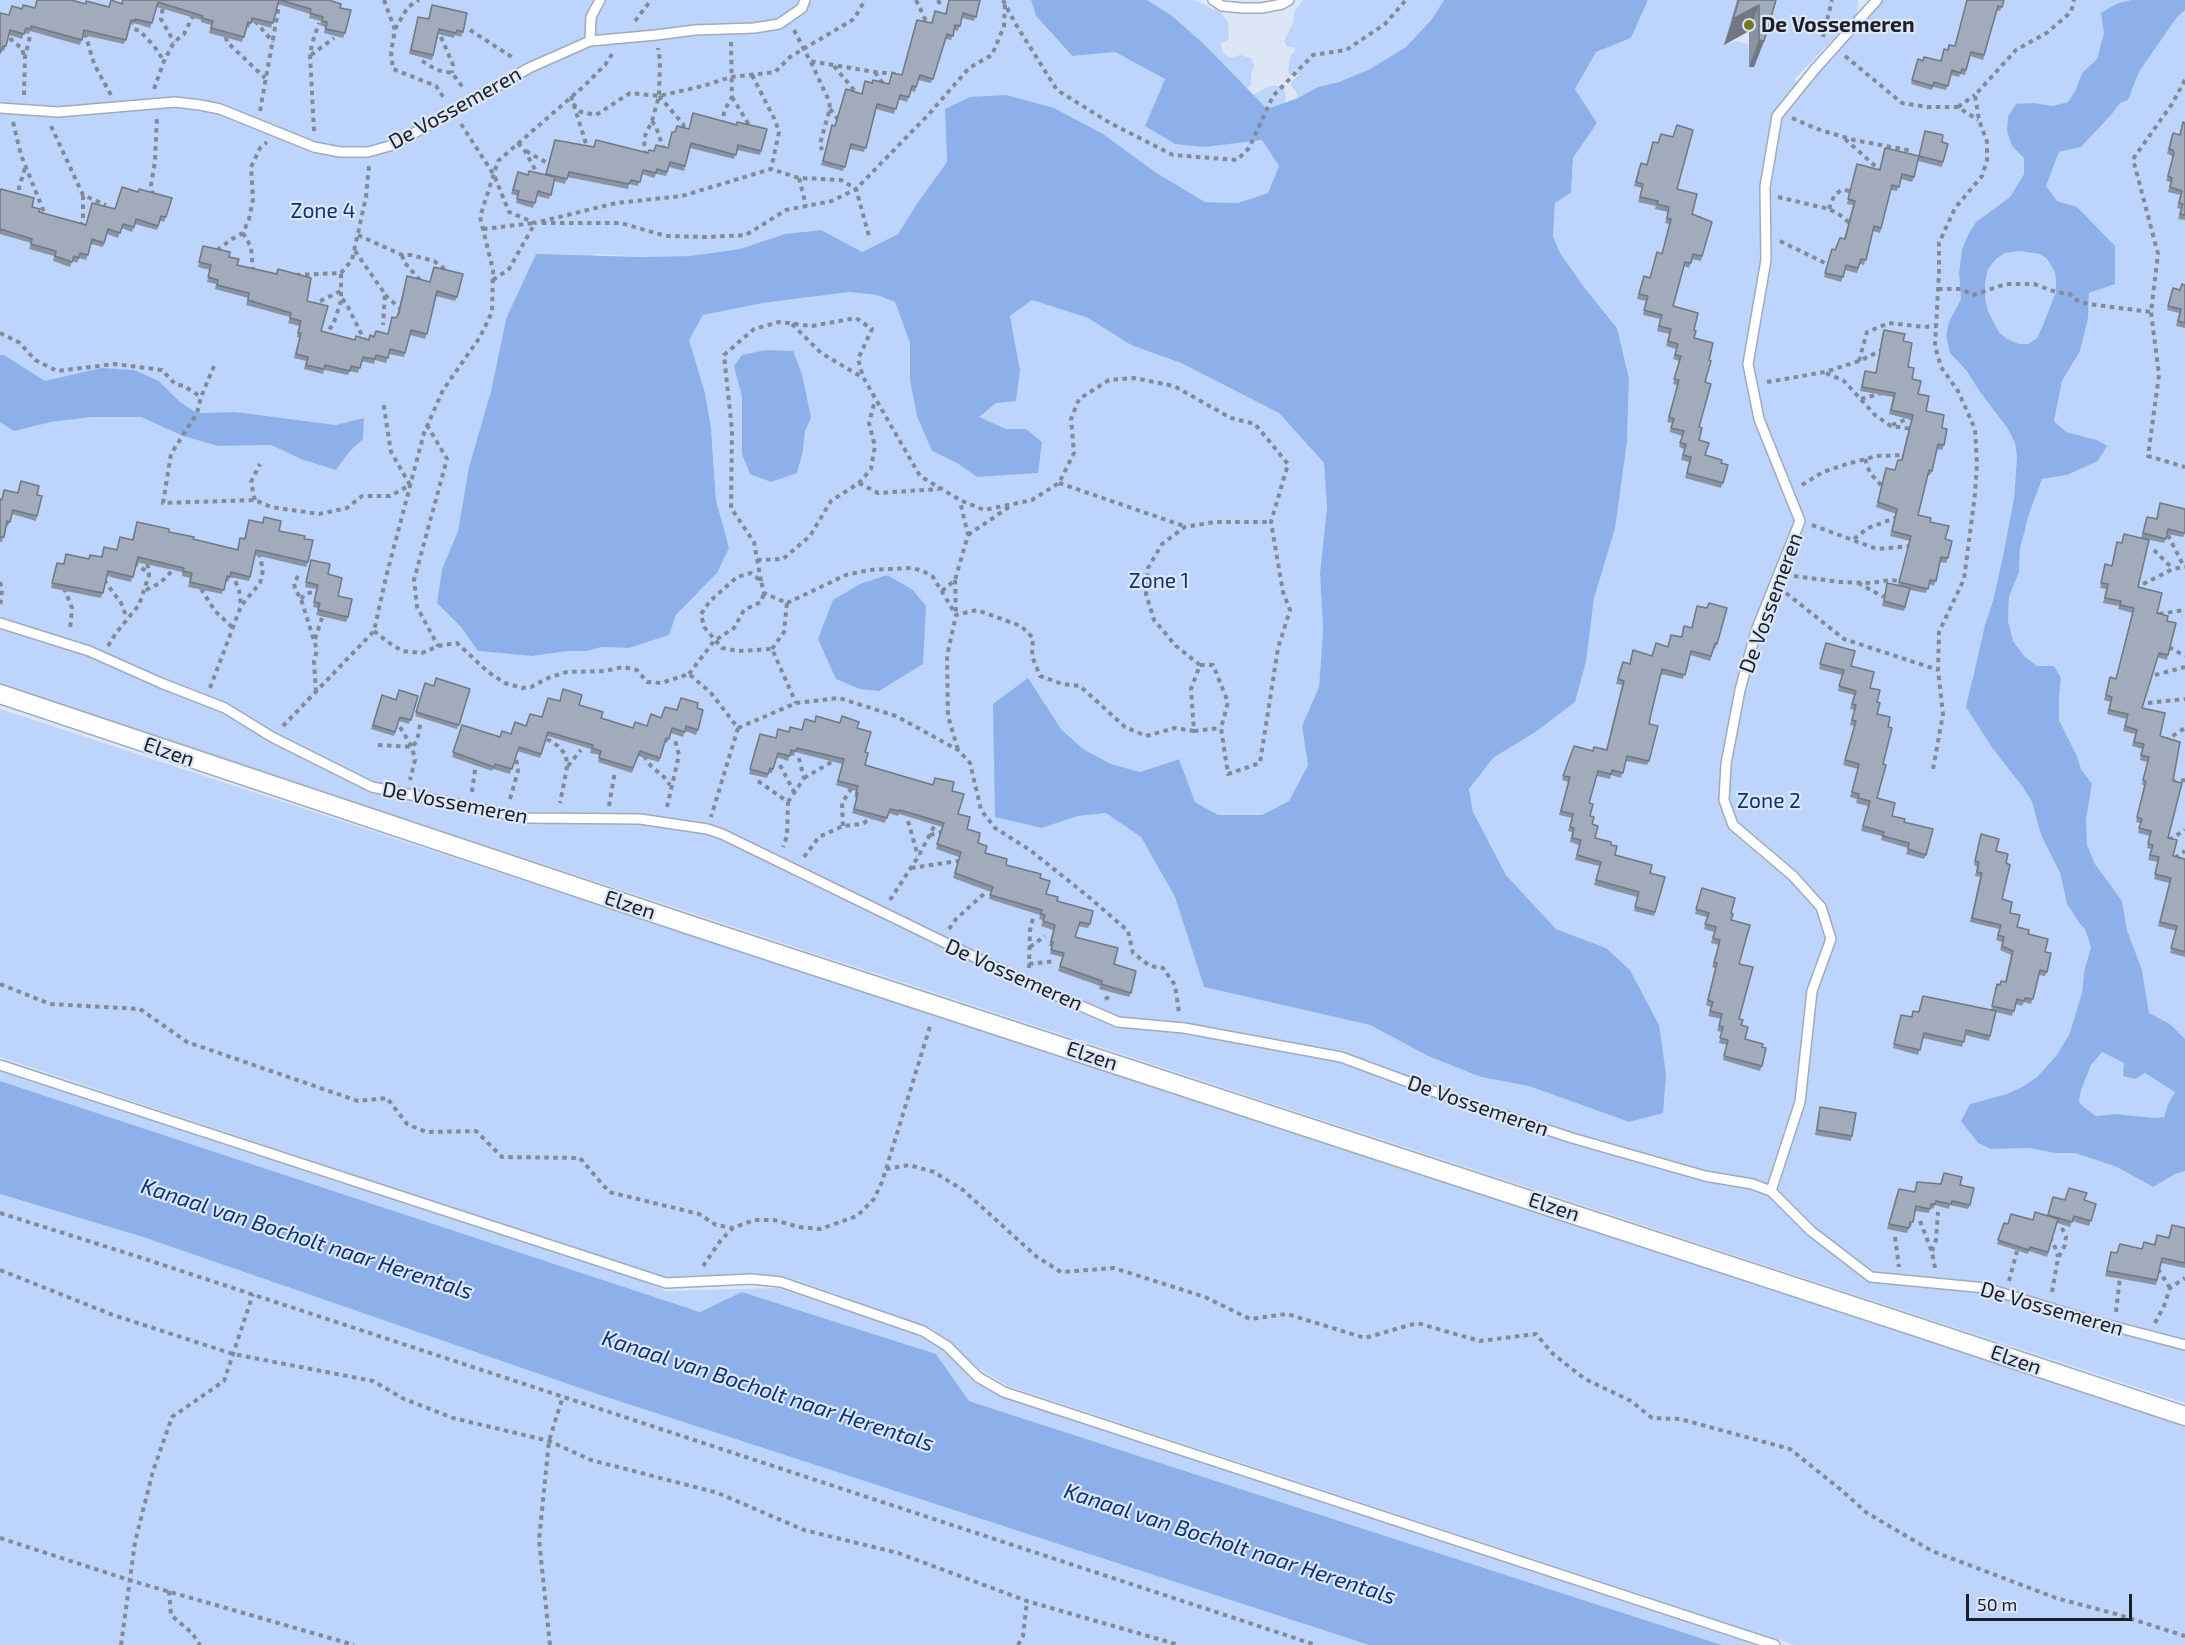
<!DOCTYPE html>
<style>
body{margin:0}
#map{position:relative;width:2185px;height:1645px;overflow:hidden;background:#dce6f7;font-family:"Exo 2",sans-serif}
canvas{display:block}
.scale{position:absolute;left:1966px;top:1594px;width:166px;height:27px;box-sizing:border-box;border:3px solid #1c2026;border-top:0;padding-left:8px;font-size:18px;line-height:21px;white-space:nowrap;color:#1c2026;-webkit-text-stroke:4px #dce6f7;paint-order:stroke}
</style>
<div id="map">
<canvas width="2185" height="1645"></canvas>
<div class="scale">50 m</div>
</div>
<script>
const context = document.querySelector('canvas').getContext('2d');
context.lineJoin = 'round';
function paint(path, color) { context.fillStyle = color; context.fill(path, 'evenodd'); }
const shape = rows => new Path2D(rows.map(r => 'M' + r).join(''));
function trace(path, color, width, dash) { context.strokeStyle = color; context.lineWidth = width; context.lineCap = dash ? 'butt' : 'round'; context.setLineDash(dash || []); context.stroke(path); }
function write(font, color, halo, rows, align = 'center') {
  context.font = font + ' "Exo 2",sans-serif'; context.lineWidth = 4.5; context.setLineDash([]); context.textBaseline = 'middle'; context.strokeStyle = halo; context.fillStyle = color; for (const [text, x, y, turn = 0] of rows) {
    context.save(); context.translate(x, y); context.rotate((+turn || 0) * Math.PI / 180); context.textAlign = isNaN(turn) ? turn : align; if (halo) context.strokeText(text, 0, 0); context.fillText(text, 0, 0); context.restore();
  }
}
const green = shape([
 [0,0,1031,0,1036,16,1071,56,1115,52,1165,79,1145,126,1175,144,1262,140,1279,166,1268,193,1238,203,1205,202,1155,172,945,109,947,162,918,202,898,234,862,252,820,230,785,234,740,249,690,256,643,257,596,254,506,319,491,391,469,467,458,531,442,569,437,603,461,627,478,651,532,656,568,651,587,651,602,647,629,648,669,635,676,615,717,573,729,548,716,500,711,428,705,393,689,340,703,315,763,303,849,292,877,295,895,302,910,343,910,380,932,451,957,463,977,477,1038,472,1026,429,1006,429,978,417,996,403,1020,370,1010,316,1032,300,1088,318,1131,345,1181,363,1279,413,1324,463,1327,507,1320,573,1323,630,1319,687,1302,726,1308,765,1289,801,1262,815,1218,815,1195,802,1178,759,1140,772,1111,764,1083,749,1061,729,1028,678,1042,828,1078,816,1107,813,1141,837,1175,897,1204,987,1370,1025,1428,1056,1481,1077,1529,1086,1629,1122,1659,1025,1630,970,1606,948,1556,929,1506,875,1473,812,1469,789,1493,758,1537,731,1575,702,1586,662,1594,598,1615,529,1627,442,1629,378,1617,327,1584,287,1560,253,1553,236,1555,203,1571,193,1573,158,1597,123,1575,89,1596,52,1631,38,1648,0,1737,0,1724,45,1736,41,1748,44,1749,54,1758,56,1775,0,1858,0,1857,14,1793,81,1804,82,1880,0,2131,0,2118,3,2104,33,2097,59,2082,73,2076,89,2068,102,2053,106,2034,103,2012,146,2024,158,2024,174,2010,197,1976,222,1969,233,1962,249,1959,273,1961,299,1949,322,1950,353,1966,370,1980,392,2008,429,2015,443,2017,457,2014,498,2004,551,1993,601,1972,677,1982,729,1993,749,2022,786,2032,802,2041,835,2060,873,2067,904,2080,924,2085,929,2091,947,2084,972,2082,993,2069,1035,2056,1056,2037,1077,2022,1087,2007,1094,1970,1104,1961,1121,1978,1143,1991,1149,2029,1148,2055,1153,2075,1153,2117,1167,2153,1187,2175,1174,2185,1171,2185,1403,0,686,0,422,14,430,51,422,92,417,141,417,183,436,218,446,271,445,301,459,349,452,363,439,364,419,336,425,236,412,197,413,179,401,159,381,71,376,45,381,4,355,0,355],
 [742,397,811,418,805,431,803,450,742,454],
 [1147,0,1194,0,1221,13,1228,22,1229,39,1221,44,1222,51,1230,58,1240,55,1251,58,1254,66,1251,75,1251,84,1247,89,1205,45,1171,15],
 [1303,0,1444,0,1432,19,1406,47,1370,69,1339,82,1318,87,1298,98,1296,91,1290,84,1298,75,1295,69,1291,76,1288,73,1290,56,1295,51,1294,47,1287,47,1284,41,1293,23,1295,10],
 [2185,10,2185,1039,2170,1024,2149,1013,2142,970,2127,930,2122,901,2095,864,2087,845,2086,820,2092,784,2081,769,2077,756,2059,720,2059,697,2061,678,2054,667,2037,666,2024,656,2013,641,2008,621,2009,597,2019,572,2020,549,2029,514,2042,479,2067,475,2098,461,2106,447,2097,440,2066,432,2054,421,2062,381,2080,351,2088,318,2089,293,2077,207,2056,201,2046,186,2059,152,2081,147,2111,115,2120,103,2132,91,2139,72,2177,17],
 [1270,86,1279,86,1284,88,1286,99,1284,103,1267,109,1253,95],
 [2019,251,2040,254,2047,259,2055,272,2056,281,2056,292,2043,325,2037,338,2028,344,2019,344,2007,339,1999,332,1988,311,1985,297,1985,283,1988,269,1996,259,2005,253],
 [0,709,2185,1426,2185,1645,1795,1645,1008,1386,978,1368,932,1329,797,1280,765,1275,681,1279,661,1277,0,1057],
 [2102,1052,2145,1073,2175,1092,2168,1104,2164,1117,2154,1118,2115,1114,2096,1116,2085,1108,2079,1102,2081,1090,2091,1065],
 [0,1070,629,1275,666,1291,778,1288,919,1335,944,1350,971,1379,999,1395,1755,1645,1722,1645,969,1401,936,1354,742,1292,700,1312,0,1081],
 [0,1194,143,1237,594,1393,1369,1645,0,1645]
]);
const water = shape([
 [1031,0,1147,0,1171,15,1205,45,1267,109,1298,98,1318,87,1339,82,1370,69,1406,47,1432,19,1444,0,1648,0,1631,38,1596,52,1575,89,1597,123,1573,158,1571,193,1555,203,1553,236,1560,253,1584,287,1617,328,1629,378,1627,442,1615,529,1594,598,1586,662,1575,702,1537,731,1493,758,1469,789,1473,812,1506,875,1556,929,1606,948,1630,970,1659,1025,1666,1074,1663,1113,1629,1122,1529,1086,1481,1077,1428,1056,1370,1025,1204,987,1175,897,1141,837,1106,813,1078,816,1042,828,995,817,993,704,1028,678,1061,729,1083,749,1111,764,1140,772,1179,759,1195,802,1218,815,1262,815,1289,801,1308,765,1302,726,1319,687,1323,630,1320,573,1327,507,1324,463,1279,413,1181,363,1131,345,1088,318,1032,300,1010,316,1020,370,1016,401,996,403,979,417,1006,429,1026,429,1042,442,1038,473,977,477,957,463,932,451,917,416,910,380,910,343,895,302,877,295,849,292,763,303,703,315,689,340,705,393,711,428,716,500,729,548,717,573,676,615,669,635,629,648,602,647,587,651,568,651,532,656,478,651,461,627,437,603,442,569,458,531,469,467,491,391,506,319,536,254,643,257,690,256,740,249,785,234,821,230,862,252,898,234,918,202,947,162,945,109,970,97,1006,95,1054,108,1103,134,1155,172,1205,202,1238,203,1268,193,1279,166,1262,140,1204,147,1175,144,1145,126,1165,79,1115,52,1072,56,1036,16],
 [2131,0,2185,0,2185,10,2177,17,2139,72,2128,100,2120,103,2111,115,2081,147,2059,152,2046,186,2057,201,2077,207,2115,246,2115,284,2089,293,2088,318,2080,351,2062,381,2054,421,2066,432,2097,440,2107,446,2098,461,2067,475,2042,479,2029,514,2020,549,2019,572,2009,597,2008,621,2013,641,2024,656,2037,666,2054,666,2061,678,2059,697,2059,720,2077,756,2081,769,2092,784,2086,820,2087,845,2095,864,2122,901,2127,930,2142,970,2149,1013,2170,1024,2185,1039,2185,1171,2175,1174,2153,1187,2117,1167,2075,1153,2055,1153,2029,1148,1991,1149,1978,1143,1961,1121,1970,1104,2007,1094,2022,1087,2037,1077,2056,1056,2069,1035,2082,993,2084,972,2091,947,2085,929,2080,924,2067,904,2060,873,2041,835,2032,802,2022,786,1993,749,1966,707,1985,625,1993,601,2004,551,2014,498,2017,457,2015,443,2008,429,1980,392,1966,370,1950,353,1946,336,1949,322,1961,299,1959,273,1962,249,1969,233,1976,222,2010,197,2024,174,2024,158,2012,146,2007,131,2008,117,2016,104,2034,103,2053,106,2068,102,2076,89,2082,73,2097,59,2104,33,2101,13,2118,3],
 [2019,251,2040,254,2047,259,2055,272,2056,281,2056,292,2043,325,2037,338,2028,344,2019,344,2007,339,1999,332,1988,311,1985,297,1985,283,1988,269,1996,259,2005,253],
 [2102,1052,2124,1063,2123,1076,2135,1079,2145,1073,2175,1092,2168,1104,2164,1117,2154,1118,2115,1114,2096,1116,2085,1108,2079,1102,2081,1090,2091,1065],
 [766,350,793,351,802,374,811,418,805,431,803,450,797,473,771,482,750,474,742,454,742,397,734,366,742,355],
 [0,355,4,355,45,381,101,368,134,370,159,381,179,401,197,413,236,412,336,425,364,418,363,439,349,452,336,470,301,459,271,445,218,446,183,436,141,417,92,417,51,422,14,431,0,422],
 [887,575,913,590,926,606,923,664,879,691,860,689,836,679,818,639,833,600,860,584],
 [0,1081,700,1312,742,1292,936,1354,969,1401,1722,1645,1369,1645,594,1393,143,1237,0,1194]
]);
const path = shape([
 [164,0,161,19,174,42],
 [384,0,395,30,391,52,393,69,436,86,445,100],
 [916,0,926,21],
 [938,0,942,8],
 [1003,0,1015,23,1057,90,1110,123,1173,155,1237,160,1249,148,1273,96,1313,55,1346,50,1385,24,1406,0],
 [255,21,273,42],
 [635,21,651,0],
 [126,26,140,31,154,46,164,61],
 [395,29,408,7,419,0],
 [470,30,515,59],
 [794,30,810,61,875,72,896,74],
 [85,33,94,64,111,95],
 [226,37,227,42,265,78],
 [441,37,453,65,452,73],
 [1823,37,1832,0],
 [10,38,13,42,22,48,24,56],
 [311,55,334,38],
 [1845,56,1902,103,1927,107,1958,107,1978,120],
 [422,61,437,70,452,73,464,89],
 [811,62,829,101,830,108,820,144,822,150],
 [834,66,858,95],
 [875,72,883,84],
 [752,75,775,120,779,132,771,169],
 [2185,80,2172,104,2133,159,2158,254,2151,312,2159,375,2148,456,2185,467],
 [154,89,164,61,174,42,184,34,193,16],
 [24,95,25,57,30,36],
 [571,96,588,150],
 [659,96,683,124,685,131],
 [732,97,749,125],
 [573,104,581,112,596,115,630,93,659,96,703,86,731,77,775,72,790,57,854,19,865,0],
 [1958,107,1975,95],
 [830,109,840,122],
 [260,111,280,0],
 [1792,118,1817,129,1854,140,1913,151],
 [652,121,656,127,664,150],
 [13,122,21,155,46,217],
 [461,124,494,175,509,212,535,223,616,203,682,196,771,169,799,178,841,180,856,189,869,236],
 [723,125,724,111,732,97,731,42],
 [51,126,83,195,106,205],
 [314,131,310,55,312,44,319,23],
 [1845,139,1882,172],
 [518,143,525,151,538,175],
 [526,151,549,164],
 [645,155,644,138,652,121,659,96,660,61,658,48],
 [799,178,806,206],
 [153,195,151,185,155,161,157,116],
 [1778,197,1829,209,1840,215,1851,224],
 [19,199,19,188,25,168],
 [1829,209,1834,196,1841,190,1852,191],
 [542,223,621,223,666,236,707,237,746,235,786,210,832,201,856,189,929,114,969,68,992,55,1004,26,1005,4],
 [80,226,83,222,83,195],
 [483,229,534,223],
 [243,233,251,247,253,271],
 [358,235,402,255,411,255,434,261,447,271],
 [1780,241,1825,263],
 [217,250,232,239,243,233,249,219,253,199,251,167,260,148,267,142],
 [355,251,385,294,383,325],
 [402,255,404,262,420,280],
 [296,275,341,273,352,260,366,197,369,166],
 [493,280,509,269,535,223],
 [1938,289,1961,289,1973,295,2006,284,2034,284,2056,292,2070,294,2074,299,2088,304,2151,312],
 [385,295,402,310],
 [342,299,346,303,365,341],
 [312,305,341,291],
 [792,324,821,353,862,377],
 [0,333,20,343,35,360,57,371,115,364,162,370,175,384,184,386,201,397],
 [323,336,333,325,341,301,341,273],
 [1859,361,1867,332,1889,323,1924,327,1936,326],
 [214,366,201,397,197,413,171,454,163,503,255,500,271,507,319,514,347,508,362,496,390,496,410,485,391,452,383,401],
 [1826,373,1844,381,1875,415,1891,426,1912,429],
 [1767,382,1825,372,1859,361,1884,349],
 [1861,399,1882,393],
 [427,425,447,459,414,580,417,607,438,646],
 [1892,425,1910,418],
 [1865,459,1870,473,1882,486],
 [859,483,878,493,939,489],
 [1059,483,1184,526],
 [1802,485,1823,472,1847,464,1877,456,1903,455],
 [255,500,251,482,260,464],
 [1812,525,1877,549,1911,546],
 [968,535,1012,505],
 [2168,535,2184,567],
 [1854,539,1868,528,1898,517],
 [2154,550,2173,569],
 [757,560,783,559,810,536,831,501,859,483,871,469,875,446,869,423,875,400],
 [134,563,149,573],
 [232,573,239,590,241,606],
 [298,576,294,583,295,589,301,599,317,650,314,661,316,692],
 [1794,576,1840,582,1871,583,1889,580,1899,581],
 [104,580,121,603,127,618],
 [955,580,956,614],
 [761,581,754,542,731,508,732,430,724,355,754,329,779,322,812,326,856,318,872,329,858,359,863,377,920,476,960,500,984,510,1032,500,1059,483,1074,453,1071,419,1079,399,1109,380,1134,378,1174,386,1231,418,1255,424,1288,464,1271,522,1283,592,1290,610,1278,648,1260,763,1228,774,1221,728,1228,702,1213,665,1200,665,1191,689,1194,731,1175,728,1146,736,1125,727,1080,686,1062,684,1040,676,1032,656,1033,638,1021,626,977,610,956,615,947,656,948,716,958,750],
 [0,582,2,590,0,608],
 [1858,583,1884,597],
 [64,588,72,608,70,630],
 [2135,588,2173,569,2185,567],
 [201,589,215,611,232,627],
 [146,590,160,583,173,570],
 [942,591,955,580,968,535,960,501],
 [1786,593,1844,639,1938,670],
 [301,599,305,594,313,592],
 [787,603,846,575,869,570,912,568,923,571,933,577,956,615],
 [2159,614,2185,610],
 [374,631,388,642,402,651,422,653,438,646,457,643,488,672,505,683,522,688,531,687,548,678,567,672,605,671,623,667,637,670,647,682,661,683,689,674,711,693,738,728,711,817],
 [315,639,322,618],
 [108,646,116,633,139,605,149,575,147,561],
 [2169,647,2185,656],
 [772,649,784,632,787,603,764,593,761,581,751,573,737,577,710,601,701,614,704,627,722,648,738,651,772,649,796,703],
 [1200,665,1176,646,1154,620,1146,594,1148,568,1162,544,1185,527,1214,522,1271,522],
 [689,674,714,641,734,628,744,610,761,602,764,593],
 [2155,675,2185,667],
 [210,688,241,606,260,583,263,570,259,553],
 [2139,704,2185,699],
 [283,726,374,631,386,577,424,433,443,390,480,337,492,312,493,270,480,217,498,161,584,86,605,65,612,54],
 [400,727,412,747,415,760,410,780],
 [738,728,796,703,839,698,896,716,958,750,970,763,981,810,995,828,1030,850,1090,898,1128,931,1133,953,1150,966,1163,968,1175,985,1179,1012],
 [1194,731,1221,728],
 [547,739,558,746,566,755,567,767,560,803],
 [2165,741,2185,728],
 [378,745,412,747,417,741,421,721],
 [644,756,651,766,664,777,670,785],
 [780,765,794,792],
 [568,766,581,750],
 [1933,769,1943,714,1938,670,1939,632,1964,579,1975,494,1977,463,1975,429,1958,391,1941,367,1935,346,1939,272,1939,243,1955,208,1982,176,1987,160,1987,142,1979,120,1975,95,2016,50,2048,32,2071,12,2074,0],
 [804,778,835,760],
 [758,781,788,802,787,836,783,847],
 [2172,782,2185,780],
 [472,792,476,763],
 [510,799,518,771,516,757],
 [788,802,804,778,798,755],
 [609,806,615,771],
 [667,807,679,755,675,740],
 [908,821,918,856],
 [843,826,842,803,851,789],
 [930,835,945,831],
 [2169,840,2185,830],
 [804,857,819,837,843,826,862,824,873,817],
 [2175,858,2185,851],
 [911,868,958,861],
 [890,900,918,857,937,821],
 [949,929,956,919,986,892],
 [1030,947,1045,936],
 [1029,964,1055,961],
 [1029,968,1030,930,1033,918],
 [0,984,50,1004,140,1009,187,1042,358,1101,387,1098,407,1124,426,1132,476,1131,502,1157,580,1158,609,1192,699,1214,716,1225,733,1228],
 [1105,999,1113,995],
 [886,1169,909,1165,934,1172,963,1190,1037,1257,1061,1272,1114,1268,1205,1297,1250,1319,1287,1314,1365,1338,1417,1323,1480,1341,1536,1334,1553,1354,1585,1379,1631,1401,1652,1418,1680,1419,1790,1449,1840,1489,1867,1513,1932,1551,2056,1598,2116,1614,2185,1636],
 [0,1213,139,1257,1316,1645],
 [1920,1221,1932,1252,1935,1268],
 [1895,1237,1899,1267],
 [2050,1237,2055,1247,2058,1257],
 [1932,1251,1936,1240,1938,1212],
 [703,1266,721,1240,733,1228,754,1220,774,1220,799,1227,820,1229,857,1216,874,1199,882,1182,931,1023],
 [2158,1269,2170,1288],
 [0,1270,113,1315,233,1354,373,1381,404,1399,453,1418,549,1441,591,1460,718,1493,804,1530,898,1553,1027,1601,1179,1645],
 [2009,1281,2017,1251],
 [2052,1292,2058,1258,2065,1245,2066,1237,2062,1228],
 [2116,1312,2120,1277],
 [2155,1323,2164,1306,2170,1288,2185,1278],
 [0,1538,129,1580,354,1645],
 [169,1591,171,1615,192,1633,200,1645],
 [121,1645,135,1542,153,1471,172,1417,224,1381,253,1294],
 [550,1645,539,1540,549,1441,563,1396],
 [1018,1645,1023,1636,1027,1601]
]);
const service = shape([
 [1213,0,1222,6,1242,8,1262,8,1282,4,1289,0],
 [590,41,591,17,600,0],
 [0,108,58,112,175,102,200,105,220,109,314,147,340,152,368,152,393,145,529,68,590,41,656,35,695,30,754,28,779,24,802,8,805,0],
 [0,623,89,651,161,683,225,708,272,737,372,787,527,818,640,819,707,829,722,834,1028,983,1118,1022,1184,1028,1341,1057,1457,1100,1572,1138,1705,1176,1752,1184,1771,1191,1811,1231,1871,1277,1986,1288,2089,1320,2185,1345],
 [0,1065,666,1283,751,1279,781,1282,923,1331,947,1346,978,1377,1004,1392,1775,1645],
 [1771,1191,1800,1102,1812,991,1831,939,1821,907,1793,876,1733,825,1724,800,1726,764,1740,690,1756,631,1800,521,1759,419,1748,364,1766,260,1765,187,1777,116,1815,69,1877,0]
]);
const minor = shape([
 [0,694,696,927,1914,1326,2185,1416]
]);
const wall = shape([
 [122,0,329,0,340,8,345,33,343,38,324,33,325,27,320,25,321,21,309,18,310,14,278,4,271,28,251,22,249,28,247,27,242,42,209,33,211,25,201,22,201,20,157,7,150,28,134,23,133,25,130,24,124,44,83,35,80,45,30,31,29,34,24,33,22,39,9,35,4,51,2,50,0,55,0,13,8,15,22,9,86,4,109,7,121,3],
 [949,0,980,0,974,21,962,18,958,31,954,30,951,40,946,39,931,83,918,80,915,92,911,91,907,102,898,99,894,114,876,109,864,152,850,149,843,171,821,165,831,130,872,83,889,84,902,75,931,23,935,11,945,14],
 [1737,0,1776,0,1764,41,1754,67,1749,67,1749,31,1724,45],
 [2004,0,2000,11,1996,10,1983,60,1970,56,1965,75,1960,74,1959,77,1951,75,1946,90,1933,87,1932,90,1911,84,1916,64,1923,61,1941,61,1947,50,1954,46],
 [432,5,463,32,461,37,455,35,454,38,438,34,432,60,409,54,418,17,428,19],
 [693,113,761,151,760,155,737,150,734,159,690,148,684,171,669,167,666,176,656,174,654,178,642,174,638,186,629,184,628,189,567,177,565,184,554,181,549,199,537,196,533,208,516,203,518,196,511,194,516,176,528,175,545,175,555,140,594,147,596,140,648,153,654,151,668,148,672,132,675,132,689,129],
 [2185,123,2185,220,2178,219,2181,209,2177,208,2180,195,2168,192,2171,182,2166,181,2172,158,2171,155,2167,154,2171,138,2173,133,2179,135],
 [1925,131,1942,142,1943,162,1942,167,1918,161],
 [1673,137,1677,189,1692,214,1702,256,1701,261,1692,259,1689,268,1684,266,1673,306,1694,330,1694,338,1709,360,1699,427,1699,440,1705,455,1721,463,1723,483,1721,488,1685,478,1689,462,1681,460,1684,449,1679,447,1682,436,1670,432,1672,423,1667,422,1677,385,1673,384,1679,361,1673,359,1676,349,1666,346,1669,334,1657,331,1660,319,1643,315,1646,301,1637,299,1642,281,1650,278,1662,254,1669,224,1665,223,1668,212,1655,209,1656,206,1638,202,1642,188,1634,186,1639,168,1646,165,1658,143],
 [1885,148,1914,177,1912,182,1901,179,1897,191,1891,190,1880,233,1873,231,1864,265,1860,264,1857,273,1845,270,1841,282,1824,277,1830,254,1835,250,1844,239,1853,205,1847,204,1857,164,1879,170],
 [0,191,32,207,39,212,86,225,92,203,115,208,138,192,172,198,164,222,160,221,157,230,135,224,132,232,121,228,118,238,107,234,103,247,91,244,86,260,79,258,77,263,72,261,70,267,53,261,54,256,29,249,31,243,0,234],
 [203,246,229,257,237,265,276,274,278,269,307,301,321,331,355,340,368,339,370,335,374,336,388,334,392,317,396,318,397,315,407,276,430,282,434,267,457,297,455,301,436,296,425,339,410,335,404,357,389,354,386,363,375,360,374,364,361,361,358,373,350,371,348,375,324,370,323,374,304,369,306,361,294,358,299,338,297,337,299,326,288,323,290,317,246,305,248,298,215,289,216,284,207,282,210,270,198,267],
 [2185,285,2185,328,2176,326,2179,313,2167,310,2173,288,2180,290],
 [1884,330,1903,341,1908,367,1912,379,1926,411,1942,428,1944,445,1942,450,1937,449,1932,471,1930,475,1928,475,1918,515,1930,522,1945,539,1948,558,1946,563,1940,562,1934,586,1929,584,1926,593,1910,590,1904,611,1882,606,1887,583,1898,585,1910,541,1890,536,1896,514,1876,507,1886,468,1895,470,1898,460,1901,460,1911,420,1889,414,1893,397,1860,391,1865,371,1876,373,1882,335],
 [21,481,37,495,37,516,36,521,12,514,8,526,6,526,2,542,0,542,0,499,1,500,4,490,17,493],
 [2160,503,2185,533,2183,537,2167,534,2164,543,2141,538,2147,517,2156,519],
 [264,517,279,531,304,539,308,562,306,567,255,555,249,581,230,577,228,582,226,581,222,594,188,587,190,578,182,576,182,572,136,562,131,582,107,576,101,598,51,588,57,563,63,564,66,554,88,559,90,555,101,557,104,547,117,549,120,537,132,540,137,522,193,539,237,549,240,538,244,539,249,520,262,523],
 [2124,534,2138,587,2157,613,2167,621,2168,655,2167,660,2157,657,2142,708,2160,736,2173,781,2168,838,2173,856,2185,859,2185,957,2170,953,2176,931,2158,926,2169,883,2154,879,2158,862,2148,860,2151,849,2147,848,2150,836,2138,833,2140,823,2136,822,2144,785,2142,785,2147,762,2140,760,2142,749,2132,746,2135,734,2123,731,2126,719,2107,714,2110,702,2104,700,2110,677,2116,679,2132,613,2118,609,2119,606,2103,603,2106,589,2100,588,2105,564,2112,566,2117,542,2122,543],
 [311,560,328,574,348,617,346,622,316,615,318,608,313,607,316,589,305,587],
 [1697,606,1717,644,1715,649,1714,648,1710,661,1690,655,1683,679,1661,674,1651,714,1649,724,1649,761,1647,765,1626,761,1621,778,1611,775,1610,779,1597,776,1589,803,1590,816,1595,838,1611,845,1615,855,1650,873,1655,912,1654,916,1634,911,1637,897,1594,885,1599,866,1575,860,1579,845,1570,842,1572,832,1568,831,1572,818,1559,815,1568,782,1562,780,1574,746,1593,751,1606,750,1622,685,1616,684,1621,666,1652,655,1681,637,1684,626,1691,628],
 [1824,648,1851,666,1870,688,1877,702,1877,714,1888,727,1883,764,1877,798,1892,816,1904,822,1926,855,1924,859,1906,854,1908,848,1881,840,1882,836,1861,831,1868,806,1856,803,1857,799,1850,797,1858,769,1843,765,1854,726,1850,725,1854,710,1850,709,1854,695,1838,691,1842,675,1819,669],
 [425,683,434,686,470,689,457,729,415,716],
 [382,695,396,699,418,696,409,724,399,721,394,736,371,729],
 [559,701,579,705,601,718,633,728,647,726,677,710,697,708,698,730,696,735,685,731,683,737,671,733,667,743,665,742,659,762,638,756,632,773,598,762,600,755,590,753,591,749,547,736,540,758,517,751,510,774,493,769,492,771,452,757,462,725,500,737,511,734,541,717],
 [816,716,857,728,865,752,865,765,952,791,958,814,967,829,985,853,1006,865,1040,878,1046,894,1090,924,1088,928,1078,926,1075,937,1114,964,1131,993,1129,997,1099,989,1100,986,1058,971,1062,957,1050,954,1052,947,1049,946,1053,930,1041,926,1043,920,1039,919,1040,915,989,899,991,892,953,878,959,857,936,849,942,827,899,814,898,816,888,813,885,823,852,813,857,798,854,797,856,791,836,785,842,764,795,752,794,756,790,755,788,761,776,757,772,773,769,773,767,778,749,774,760,734,776,738,789,732,802,730,815,722],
 [1981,834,1996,851,2006,863,2002,899,2017,927,2028,934,2045,952,2047,972,2045,976,2039,975,2031,1004,2024,1002,2022,1006,2016,1004,2012,1016,1996,1012,1989,1041,1965,1035,1962,1047,1923,1038,1918,1055,1893,1048,1901,1015,1911,1017,1913,1011,1918,1012,1923,996,1991,1010,1997,984,2000,985,2005,982,2011,955,2000,950,2002,942,1996,940,1999,929,1970,922,1980,877,1975,876,1977,867,1974,865],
 [1701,893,1731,913,1739,964,1739,1019,1741,1025,1745,1039,1762,1047,1762,1066,1760,1071,1723,1060,1727,1045,1719,1043,1722,1032,1717,1031,1721,1019,1708,1016,1711,1007,1706,1005,1715,968,1712,967,1719,945,1711,943,1714,932,1704,929,1707,917,1695,914],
 [1820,1107,1852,1136,1851,1141,1815,1135,1819,1111],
 [1944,1173,1960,1185,1970,1205,1968,1209,1950,1205,1949,1209,1935,1205,1933,1209,1930,1208,1929,1213,1915,1211,1911,1227,1909,1227,1907,1233,1887,1229,1897,1193,1914,1192,1917,1182,1940,1184],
 [2053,1197,2065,1200,2084,1200,2096,1204,2089,1226,2072,1221,2070,1227,2057,1223,2047,1257,2029,1251,2028,1254,1997,1244,2004,1223,2007,1224,2032,1220,2047,1216],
 [2172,1225,2185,1228,2185,1227,2185,1268,2161,1263,2156,1285,2105,1276,2111,1252,2117,1253,2120,1244,2142,1249,2144,1242,2154,1244,2157,1235,2168,1237]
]);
const shadedWall = shape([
 [1759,5,1749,31,1724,45,1733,19],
 [1759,40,1764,41,1754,67,1749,67]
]);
const building = shape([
 [37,0,71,0,86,4,86,1,109,7,111,0,122,4,123,0,279,0,273,23,252,18,251,23,248,22,244,37,211,28,213,21,202,18,203,16,158,2,152,23,135,19,135,21,131,20,126,40,84,30,82,40,31,26,31,29,26,28,24,34,10,30,6,46,3,46,1,52,0,52,0,13,9,15,12,6,22,9,23,5,35,8,37,0],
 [280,0,329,0,341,4,340,8,351,10,345,33,326,29,327,22,322,21,323,17,310,13,311,9,280,0],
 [949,0,980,0,976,17,963,13,960,26,955,25,953,36,947,34,933,79,920,75,916,87,912,86,909,97,900,95,896,109,877,104,866,148,851,144,845,167,823,161,832,125,835,126,846,89,862,94,865,81,872,83,873,80,889,84,892,73,902,75,917,20,932,23,935,11,946,14,949,0],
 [1739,0,1776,0,1764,41,1759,40,1759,5,1733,19,1739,0],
 [1967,0,2004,0,2002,7,1998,6,1984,55,1971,52,1966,70,1962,69,1961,73,1952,70,1948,86,1934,82,1933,86,1912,80,1918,59,1923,61,1924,57,1941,61,1944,49,1948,50,1949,45,1955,46,1967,0],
 [432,5,467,13,463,32,457,30,456,33,439,29,433,55,411,50,418,17,429,19,432,5],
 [693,113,737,125,737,122,767,129,761,151,738,145,736,155,691,143,685,166,670,162,667,172,657,169,656,173,643,170,640,182,631,180,629,184,569,172,567,179,546,174,555,140,594,147,596,140,648,153,649,150,654,151,656,145,668,148,672,132,675,132,677,126,689,129,693,113],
 [2183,122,2185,123,2185,215,2180,214,2183,204,2179,203,2182,191,2170,187,2172,178,2168,176,2174,153,2173,150,2169,149,2173,133,2180,135,2183,122],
 [1677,125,1693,130,1677,189,1697,194,1692,214,1712,222,1702,256,1693,254,1691,263,1685,262,1673,306,1698,313,1694,330,1696,331,1694,338,1713,343,1709,360,1711,361,1705,382,1711,384,1699,427,1702,428,1699,440,1709,443,1705,455,1722,460,1721,463,1728,465,1723,483,1687,473,1691,457,1683,455,1686,444,1680,443,1684,431,1671,428,1674,419,1669,417,1679,380,1674,379,1681,356,1675,355,1678,344,1668,341,1671,329,1659,326,1662,315,1644,310,1648,296,1639,294,1644,276,1650,278,1657,252,1662,254,1671,219,1667,218,1669,207,1657,204,1658,201,1640,197,1643,184,1636,182,1641,163,1647,165,1653,142,1658,143,1661,134,1673,137,1677,125],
 [1925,131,1943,135,1942,142,1948,144,1943,162,1919,156,1925,131],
 [1885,148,1919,156,1914,177,1902,174,1899,187,1892,185,1881,228,1874,226,1866,260,1861,259,1858,268,1846,265,1843,277,1825,273,1832,249,1835,250,1840,238,1845,239,1855,201,1848,199,1857,164,1880,170,1885,148],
 [529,171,555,177,551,195,538,191,535,203,517,199,519,191,513,190,518,172,528,175,529,171],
 [122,187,138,192,139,189,172,198,166,217,161,216,158,226,136,219,134,227,123,224,120,233,108,229,104,243,92,239,88,255,80,253,79,258,74,256,72,262,55,256,56,251,31,244,32,239,0,229,0,231,0,192,1,189,34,198,32,207,40,209,39,212,86,225,92,203,115,209,122,187],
 [203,246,230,252,229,257,239,259,237,265,277,274,278,269,311,278,307,301,328,306,321,331,355,340,356,336,369,340,370,335,374,337,376,331,388,334,392,317,396,318,399,313,407,276,430,282,434,267,463,274,457,297,437,291,427,334,411,330,405,353,390,349,388,358,376,355,375,359,363,357,360,368,351,366,350,371,325,365,324,369,306,365,308,357,296,354,301,333,298,333,301,321,290,318,291,313,248,300,249,293,217,285,218,280,208,277,211,265,199,262,203,246],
 [2182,284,2185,285,2185,323,2178,321,2181,309,2168,306,2173,288,2180,290,2182,284],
 [1884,330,1905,334,1903,341,1912,343,1908,367,1914,368,1912,379,1921,381,1918,394,1929,396,1926,411,1944,415,1942,428,1947,429,1944,445,1938,444,1932,471,1929,470,1918,515,1931,518,1930,522,1949,526,1945,539,1952,541,1948,558,1941,557,1936,581,1930,580,1928,589,1899,582,1911,536,1892,531,1897,509,1878,502,1886,468,1895,470,1898,460,1902,460,1913,415,1891,410,1895,393,1862,387,1865,371,1876,373,1884,330],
 [21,481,39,486,37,495,42,496,37,516,13,510,10,522,7,521,4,537,0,537,0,499,2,500,4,490,18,493,21,481],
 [2160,503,2185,509,2185,533,2168,529,2166,539,2143,533,2147,517,2157,519,2160,503],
 [264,517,281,521,279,531,305,536,304,539,313,540,308,562,256,550,250,577,231,572,230,577,227,576,224,590,190,582,192,573,183,571,184,568,138,557,133,577,108,571,103,593,52,583,57,563,64,564,66,554,89,559,90,555,102,557,104,547,117,550,120,537,133,540,137,522,169,529,169,532,194,537,193,539,238,550,240,538,245,539,249,520,263,523,264,517],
 [2124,534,2149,540,2138,587,2162,593,2157,613,2168,616,2167,621,2176,623,2168,655,2159,653,2142,708,2165,713,2160,736,2180,742,2173,781,2182,783,2168,838,2177,840,2173,856,2185,859,2185,952,2171,948,2177,926,2160,922,2171,878,2155,874,2159,857,2150,855,2153,845,2148,844,2151,831,2139,828,2142,819,2137,817,2146,781,2143,780,2149,757,2141,755,2144,744,2134,742,2137,730,2125,726,2128,714,2109,710,2112,697,2106,695,2110,677,2116,679,2134,608,2120,605,2121,601,2105,598,2108,584,2101,583,2105,564,2112,566,2117,542,2122,543,2124,534],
 [311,560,330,564,328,574,342,578,338,596,352,599,348,617,318,610,320,603,314,602,318,585,306,582,311,560],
 [1887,583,1910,588,1905,607,1884,601,1887,583],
 [1709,603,1727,608,1717,644,1715,643,1711,656,1691,651,1685,675,1662,669,1651,714,1649,724,1658,726,1649,761,1627,756,1623,773,1612,770,1611,774,1598,771,1589,803,1593,804,1590,816,1594,817,1592,824,1598,826,1595,838,1611,842,1611,845,1617,846,1615,855,1652,865,1650,873,1665,877,1655,912,1635,907,1639,892,1596,880,1601,862,1577,855,1581,840,1572,838,1574,828,1570,827,1573,814,1561,811,1570,777,1563,776,1574,746,1593,751,1594,747,1607,750,1624,681,1618,679,1623,662,1630,664,1633,650,1652,656,1656,643,1668,647,1671,635,1682,637,1684,626,1692,628,1697,606,1707,608,1709,603],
 [1826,643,1855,651,1851,666,1874,672,1870,688,1880,690,1877,702,1880,703,1877,714,1890,717,1888,727,1892,728,1883,764,1886,765,1877,798,1895,803,1892,816,1905,819,1904,822,1933,829,1926,855,1908,849,1909,843,1883,836,1884,832,1863,826,1870,801,1858,798,1859,794,1852,792,1859,764,1845,760,1856,721,1852,720,1856,705,1852,704,1856,691,1839,686,1844,670,1820,664,1826,643],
 [436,678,470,689,459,725,416,712,425,683,434,686,436,678],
 [563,689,582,695,579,705,603,712,601,718,633,728,635,722,647,726,651,714,661,718,665,707,677,710,681,698,698,703,697,708,703,710,698,730,686,726,685,732,672,728,669,739,666,738,660,758,640,751,633,768,599,758,601,751,592,748,593,745,548,732,541,754,519,747,512,769,495,764,494,767,453,752,462,725,500,737,502,731,511,734,515,722,526,726,530,714,542,717,548,698,560,701,563,689],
 [399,690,418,696,411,720,400,717,395,732,373,725,382,695,396,700,399,690],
 [816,716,840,723,842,716,859,722,857,728,871,732,865,752,868,753,865,765,933,785,935,778,954,782,952,791,964,794,958,814,970,817,967,829,980,833,978,843,987,846,985,853,1007,859,1006,865,1041,874,1040,878,1050,881,1046,894,1058,897,1057,901,1093,911,1090,924,1080,922,1075,937,1118,948,1114,964,1136,971,1131,993,1101,984,1102,981,1060,966,1064,953,1051,950,1053,942,1051,942,1055,925,1043,921,1045,915,1041,914,1042,910,990,895,993,887,955,873,961,852,937,844,944,823,900,810,900,811,890,809,887,818,854,809,858,793,856,793,858,786,838,781,844,759,797,748,796,751,791,750,790,756,778,753,773,769,770,768,768,774,750,769,760,734,776,738,778,729,789,732,790,727,802,730,805,719,815,722,816,716],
 [1981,834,1999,839,1996,851,2008,854,2006,863,2010,865,2002,899,2012,902,2010,913,2020,915,2017,927,2029,930,2028,934,2048,939,2045,952,2051,953,2047,972,2040,970,2033,999,2025,998,2024,1001,2017,999,2014,1011,1992,1006,1997,984,2000,985,2001,981,2006,982,2013,951,2002,946,2004,937,1998,935,2001,925,1972,918,1982,873,1977,872,1979,862,1975,861,1981,834],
 [1702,888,1735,898,1731,913,1733,914,1731,920,1750,925,1739,964,1753,967,1739,1019,1743,1020,1741,1025,1748,1027,1745,1039,1763,1044,1762,1047,1766,1048,1762,1066,1724,1056,1728,1040,1720,1038,1723,1027,1719,1026,1722,1014,1710,1011,1713,1002,1708,1000,1717,963,1714,963,1720,940,1713,938,1716,927,1705,924,1709,913,1696,909,1702,888],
 [1923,996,1996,1011,1990,1036,1966,1030,1964,1042,1924,1033,1920,1050,1894,1044,1901,1015,1912,1017,1913,1011,1919,1012,1923,996],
 [1820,1107,1856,1113,1852,1136,1817,1130,1820,1107],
 [1944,1173,1962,1177,1960,1185,1974,1188,1970,1205,1952,1201,1951,1204,1936,1201,1935,1204,1931,1204,1930,1209,1916,1206,1913,1222,1910,1222,1909,1228,1889,1224,1899,1189,1915,1192,1917,1182,1941,1184,1944,1173],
 [2069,1188,2087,1193,2084,1200,2096,1204,2091,1221,2074,1216,2072,1222,2048,1215,2053,1197,2065,1200,2069,1188],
 [2035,1212,2058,1219,2048,1252,2030,1247,2029,1250,1998,1240,2004,1223,2008,1224,2011,1214,2033,1220,2035,1212],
 [2172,1225,2185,1228,2185,1263,2162,1258,2157,1280,2107,1271,2111,1252,2117,1253,2120,1244,2142,1249,2144,1242,2155,1245,2157,1235,2169,1238,2172,1225]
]);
const markers = [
 [1749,25,6,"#767820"]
];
const poiNames = [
 ["De Vossemeren",1761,25]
];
const streetNames = [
 ["De Vossemeren",455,108,-29],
 ["De Vossemeren",1771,603,-70],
 ["Elzen",169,752,19],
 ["De Vossemeren",455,803,11],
 ["Elzen",630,905,18],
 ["De Vossemeren",1014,975,24],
 ["Elzen",1092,1056,18],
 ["De Vossemeren",1478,1106,19],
 ["Elzen",1554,1207,18],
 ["De Vossemeren",2052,1309,16],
 ["Elzen",2016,1360,19]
];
const parkNames = [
 ["Zone 4",323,211],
 ["Zone 1",1159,581],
 ["Zone 2",1769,801]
];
const waterNames = [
 ["Kanaal van Bocholt naar Herentals",307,1239,18],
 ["Kanaal van Bocholt naar Herentals",768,1391,18],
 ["Kanaal van Bocholt naar Herentals",1230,1544,18]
];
paint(green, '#bdd4fc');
paint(water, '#8eb0ea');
trace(service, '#a1aabb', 12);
trace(minor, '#a1aabb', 21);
trace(path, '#838a96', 4, [4.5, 4.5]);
trace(service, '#fff', 9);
trace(minor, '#fff', 18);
paint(wall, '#8a93a1');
paint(shadedWall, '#717883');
paint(building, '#a1abbb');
trace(building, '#717883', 1.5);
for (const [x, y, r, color] of markers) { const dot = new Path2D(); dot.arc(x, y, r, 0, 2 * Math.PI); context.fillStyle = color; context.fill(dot); trace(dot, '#dce6f7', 2); }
write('bold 21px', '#1c2026', '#dce6f7', poiNames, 'left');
write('21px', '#1c2026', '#dce6f7', streetNames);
write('21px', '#0d3376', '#dce6f7', parkNames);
write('italic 22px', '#0b3173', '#dce6f7', waterNames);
</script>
